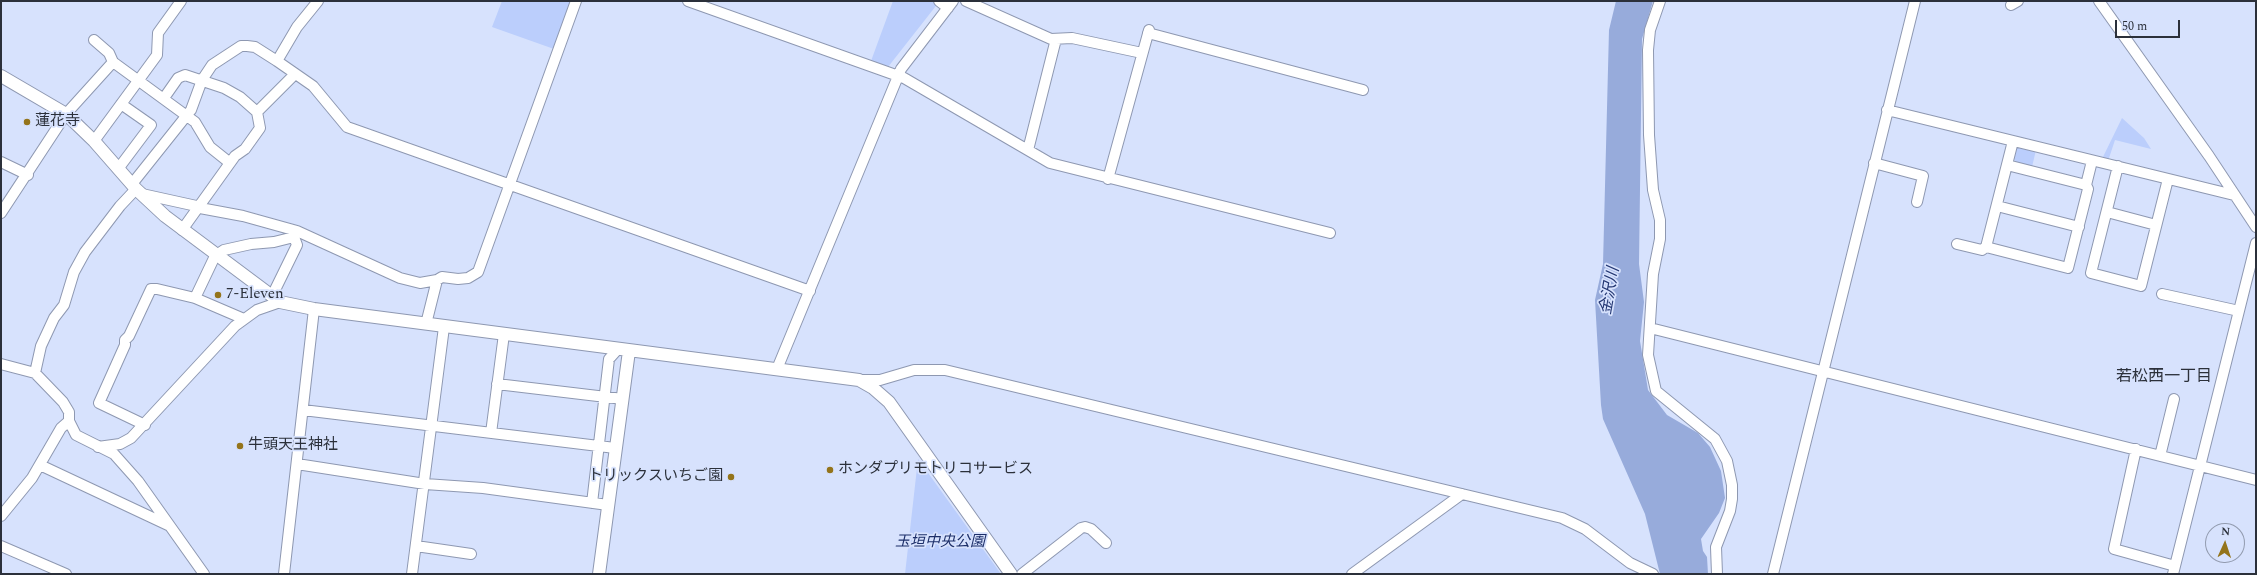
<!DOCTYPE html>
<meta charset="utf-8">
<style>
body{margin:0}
#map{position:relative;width:2257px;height:575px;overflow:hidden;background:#d7e2fd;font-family:Spectral,serif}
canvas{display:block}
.frame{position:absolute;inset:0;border:2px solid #2b303a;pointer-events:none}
.north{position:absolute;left:2205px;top:523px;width:40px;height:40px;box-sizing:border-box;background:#d7e2fd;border:1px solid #929baf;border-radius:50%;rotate:3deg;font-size:11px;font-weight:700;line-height:16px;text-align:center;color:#2b303a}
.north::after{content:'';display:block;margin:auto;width:14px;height:18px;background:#94741b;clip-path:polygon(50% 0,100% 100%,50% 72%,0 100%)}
.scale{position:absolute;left:2115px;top:20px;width:65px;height:18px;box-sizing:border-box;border:2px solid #2b303a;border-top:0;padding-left:5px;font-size:12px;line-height:14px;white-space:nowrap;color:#2b303a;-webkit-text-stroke:3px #d7e2fd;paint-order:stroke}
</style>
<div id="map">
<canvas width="2257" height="575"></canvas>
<div class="frame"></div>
<div class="north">N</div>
<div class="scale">50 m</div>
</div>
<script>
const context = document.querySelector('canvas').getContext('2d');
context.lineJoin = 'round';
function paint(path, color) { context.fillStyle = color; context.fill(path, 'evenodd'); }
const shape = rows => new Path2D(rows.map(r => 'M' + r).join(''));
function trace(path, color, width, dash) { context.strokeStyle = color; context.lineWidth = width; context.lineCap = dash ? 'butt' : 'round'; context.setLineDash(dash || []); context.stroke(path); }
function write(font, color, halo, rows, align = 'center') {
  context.font = font + ' Spectral,"Noto Sans JP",serif'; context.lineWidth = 3.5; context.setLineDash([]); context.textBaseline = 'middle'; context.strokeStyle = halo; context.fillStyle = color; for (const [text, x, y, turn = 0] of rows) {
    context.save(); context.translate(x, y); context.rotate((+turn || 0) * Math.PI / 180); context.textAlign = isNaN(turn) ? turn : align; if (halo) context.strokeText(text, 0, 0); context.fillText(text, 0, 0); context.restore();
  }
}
const green = shape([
 [502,1,572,1,554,49,492,27],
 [893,1,939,2,888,67,871,61],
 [2122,118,2144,138,2151,149,2115,140,2108,161,2102,159],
 [2021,146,2036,150,2032,167,2017,164,2013,157,2015,149],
 [918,459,1001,574,905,574]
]);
const water = shape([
 [1616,1,1653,1,1642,39,1639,264,1644,302,1640,341,1648,390,1667,415,1698,433,1710,447,1721,471,1725,498,1719,513,1701,539,1703,551,1707,557,1708,574,1660,574,1645,514,1603,419,1601,405,1595,300,1603,264,1609,30]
]);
const minor = shape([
 [318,1,297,27,277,61,313,86,347,127,810,291],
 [688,1,904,78,1050,163,1330,233],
 [939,1,948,8],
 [966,1,1051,39,1072,38,1142,53],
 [1660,1,1650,30,1648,50,1649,135,1653,190,1660,220,1660,239,1653,274,1648,355,1656,391,1715,439,1727,461,1732,485,1732,499,1730,511,1716,547,1717,574],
 [2099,1,2209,156,2256,227],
 [2011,5,2018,1],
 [1148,33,1363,90],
 [94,40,109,53,113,62,195,122,210,147,230,163],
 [164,98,178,78,185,75,224,88,240,97,257,112],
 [1887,110,2234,195],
 [94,141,157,55,158,33,181,1],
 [2013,141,1986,247,2068,268,2088,189,2086,185,2092,161],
 [1028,150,1056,39],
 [1,162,28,175],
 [1874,163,1923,176,1917,202],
 [2007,165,2086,185],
 [2118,166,2091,273,2141,286,2168,179],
 [118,169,151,125,121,104],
 [1108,179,1149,30],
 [132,184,191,110,202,80,212,65,241,46,247,46,255,47,277,61],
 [142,194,201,207],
 [1997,206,2079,227],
 [200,208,243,216,297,231,400,278,420,283,437,280,442,277,458,279,468,278,478,272,576,1],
 [2107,212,2156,225],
 [1,213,66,114,113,62],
 [182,230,235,156,245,149,260,128,257,112,295,74],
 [1957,244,1982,250,1986,247],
 [2162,294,2239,311],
 [272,296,297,245,294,237,297,231],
 [195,298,215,256,224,250,251,244,274,242,294,237],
 [426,324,437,280],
 [1650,328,2256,480],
 [1,364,35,373,63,402,69,412,69,421,76,435,114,454,138,481,204,574],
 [777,369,901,69,953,1],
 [35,373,41,346,54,318,64,305,74,272,85,252,120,206,136,189],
 [859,380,880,380,914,370,945,370,1562,518,1585,529,1630,563,1653,574],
 [497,384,623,399],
 [303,410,615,448],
 [145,425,99,403,125,345,125,340,129,336,151,289,157,289,195,298,244,319],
 [491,433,504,334],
 [98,447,120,444,131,438,235,326,257,310,280,302],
 [2136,449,2114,549,2175,566],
 [2160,456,2174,399],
 [297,464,425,484,483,488,608,505],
 [40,465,170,526],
 [592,503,609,359,618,349],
 [1,516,32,478,61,428,69,421],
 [1,546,66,574],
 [416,546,471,554],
 [284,574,314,309],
 [412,574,444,327],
 [1022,574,1081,528,1085,527,1091,529,1106,543],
 [1352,574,1462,494],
 [1773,574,1915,1],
 [2173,574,2256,243]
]);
const tertiary = shape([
 [1,76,66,114,94,141,136,189,165,216,280,302,314,309,859,380,873,388,889,402,1011,574],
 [599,574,629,351]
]);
const markers = [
 [27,122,4,"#94741b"],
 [218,295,4,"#94741b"],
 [240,446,4,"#94741b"],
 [830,470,4,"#94741b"],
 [731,477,4,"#94741b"]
];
const poiNames = [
 ["蓮花寺",35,122],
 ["7-Eleven",226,295],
 ["牛頭天王神社",248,446],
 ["ホンダプリモトリコサービス",838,470],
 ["トリックスいちご園",723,477,"right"]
];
const parkNames = [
 ["玉垣中央公園",940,543]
];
const waterNames = [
 ["金沢川",1611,291,-80]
];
const neighbourhoodNames = [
 ["若松西一丁目",2164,378]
];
paint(green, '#bbcefc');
paint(water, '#97abdb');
trace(minor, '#8e98b1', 12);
trace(tertiary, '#8e98b1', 14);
trace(minor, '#fff', 10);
trace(tertiary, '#fff', 12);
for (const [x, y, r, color] of markers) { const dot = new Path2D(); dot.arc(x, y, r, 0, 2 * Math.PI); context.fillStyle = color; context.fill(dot); trace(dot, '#d7e2fd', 1.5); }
write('15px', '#2b303a', '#d7e2fd', poiNames, 'left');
write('italic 15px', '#1d2f69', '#d7e2fd', parkNames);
write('italic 16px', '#243772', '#d7e2fd', waterNames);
write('16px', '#2b303a', '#d7e2fd', neighbourhoodNames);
</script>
